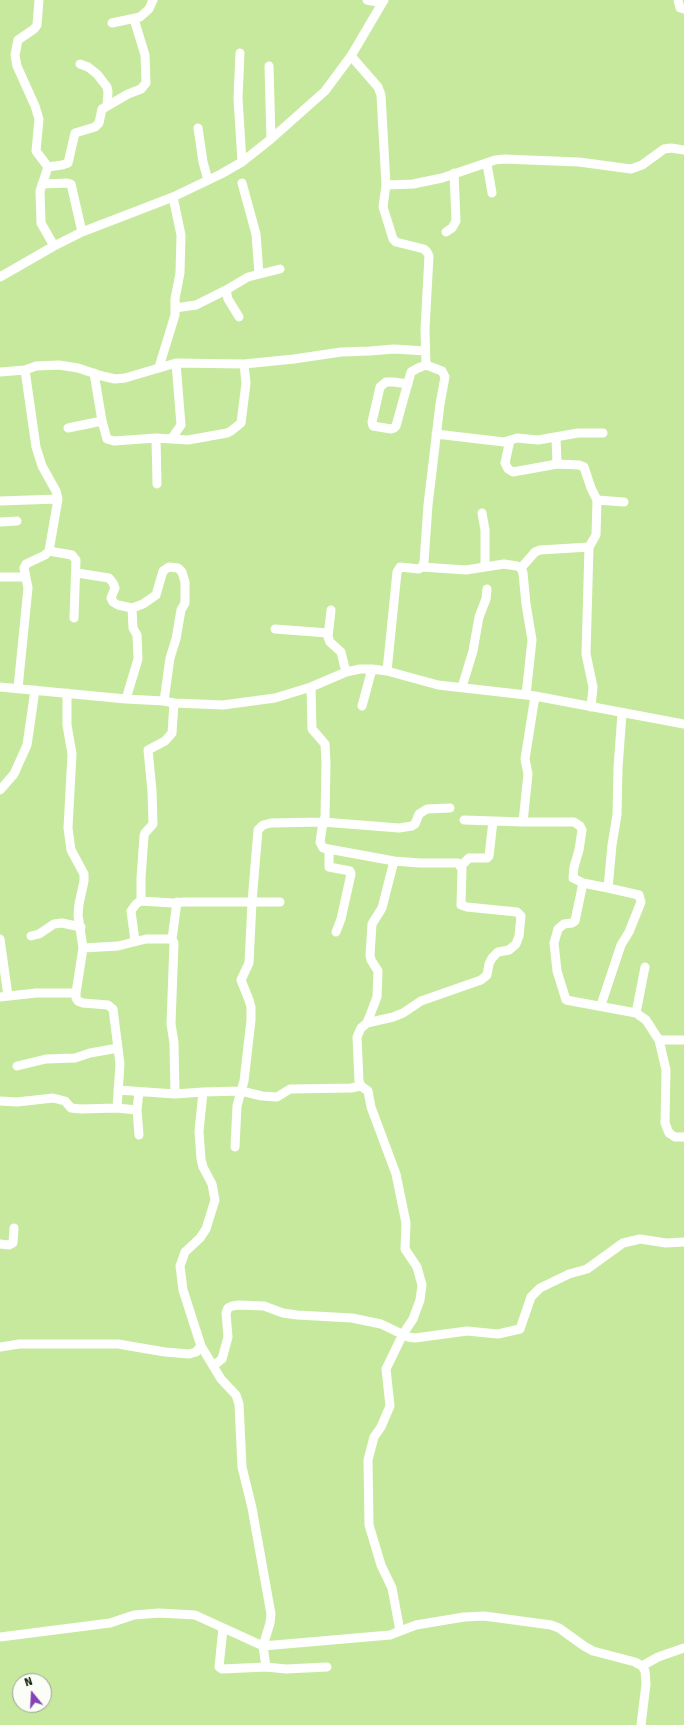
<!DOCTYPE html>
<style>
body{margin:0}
#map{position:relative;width:684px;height:1725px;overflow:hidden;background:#c7e99d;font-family:Signika,sans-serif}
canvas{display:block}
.north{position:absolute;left:12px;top:1673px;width:40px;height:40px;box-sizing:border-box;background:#fafef6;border:1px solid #9ba294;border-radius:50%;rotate:342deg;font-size:11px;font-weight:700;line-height:16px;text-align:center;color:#0c1700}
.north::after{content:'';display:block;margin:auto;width:14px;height:18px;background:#8542b6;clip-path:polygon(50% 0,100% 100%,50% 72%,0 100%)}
</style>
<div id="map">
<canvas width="684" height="1725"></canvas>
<div class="north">N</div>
</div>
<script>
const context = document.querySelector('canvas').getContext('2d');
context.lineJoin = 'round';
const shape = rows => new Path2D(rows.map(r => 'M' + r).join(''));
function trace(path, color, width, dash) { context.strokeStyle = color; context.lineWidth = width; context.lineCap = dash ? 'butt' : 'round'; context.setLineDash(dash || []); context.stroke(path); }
const minor = shape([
 [39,0,37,25,34,29,18,40,15,55,17,66,35,106,39,119,36,151,48,167,40,191,41,223,54,246],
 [367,0,382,3],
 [678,0,680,8,684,9],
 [112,23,140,17,149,9,153,0],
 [240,53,238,98,242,162],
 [351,56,378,87,381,95,386,185,413,184,442,178,495,160,504,159,579,162,631,169,642,165,664,149,671,148,684,150],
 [80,64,88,67,97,74,107,87,108,92,107,106],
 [269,66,271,139],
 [198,128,203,162,208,180],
 [487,164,492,193],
 [48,167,62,165,68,163,75,133,95,127,99,123,102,109,128,94,141,89,146,83,145,55,134,19],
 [242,183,256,234,259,274],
 [42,184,67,183,71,184,82,232],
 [386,185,383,207,393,239,396,242,424,249,427,252,429,256,425,329,426,365,442,371,445,377,440,404,428,505,424,562,422,567,419,569,400,567,397,572,387,671],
 [446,232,452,228,456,221,454,173],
 [0,277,54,246,82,232,173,197,221,174,242,162,271,139,325,91,351,56,384,0],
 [226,290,228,299,239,317],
 [175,308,196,305,226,290,248,277,280,269],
 [159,367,175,315,175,299,180,273,181,235,173,197],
 [0,372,25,370,36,366,59,365,78,368,102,376,115,379,125,378,176,363,244,364,294,359,341,352,370,351,394,349,425,351],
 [94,373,102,421,107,439,114,441,156,438,188,440,227,433,231,431,241,423,246,383,244,364],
 [408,384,394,382,386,382,380,387,372,422,373,426,391,429,394,428,396,426,411,372,418,368,426,365],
 [68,428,102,421],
 [436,434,504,442,517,438,538,440,578,433,603,433],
 [556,437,557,464,579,465,584,467,591,488,597,500,624,502],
 [156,438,157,484],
 [172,438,181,425,176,363],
 [510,440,505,463,508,469,513,472,557,464],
 [0,501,58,499],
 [482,513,485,530,485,567],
 [0,522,17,521],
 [589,547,596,535,597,500],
 [49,551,72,555,76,560,74,618],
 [422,567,466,570,504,564,517,566,521,568,523,573,526,604,532,640,526,695],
 [521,568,535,552,540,550,589,547,586,654,593,687,591,707],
 [77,573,109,578,113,583,115,588,111,598,113,602,118,605,132,608,133,628,137,635,138,659,126,699],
 [0,577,26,577],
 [132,608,143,604,156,595,163,571,169,567,178,568,182,572,185,582,185,603,181,610,176,639,170,658,164,701],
 [331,610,328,637,330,642,341,652,346,672],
 [275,629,328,633],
 [0,687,126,699,164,701,174,703,223,705,275,698,311,687,346,672,360,669,372,669,387,671,438,685,535,696,684,724],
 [311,687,312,729,325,744,326,763,325,817,323,822,271,823,263,825,258,830,252,902,249,963,241,980,249,1000,251,1007,251,1020,244,1081,241,1091,203,1092,199,1131,201,1159,203,1167,212,1184,215,1200,206,1229,200,1238,185,1252,180,1266,183,1290,201,1346,221,1379,236,1395,239,1404,242,1467,252,1508,271,1614,270,1623,263,1646,266,1667,286,1669,327,1667],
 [462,687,473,651,479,617,486,599,487,589],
 [18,688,28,588,24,568,26,564,45,555,49,551,58,499,56,491,42,466,36,447,25,370],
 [535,696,525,759,528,774,523,822,574,822,580,826,582,830,579,850,574,867,573,878,583,883,608,888],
 [362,706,372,669],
 [0,790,14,774,27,745,35,690],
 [464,820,523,822],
 [329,850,329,867,350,871,351,874,341,919,336,932],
 [394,861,382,908,372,924,370,955,371,960,378,971,377,997,367,1023,361,1028,357,1037,359,1081,361,1086,368,1091,371,1107,396,1174,406,1223,405,1249,417,1267,422,1285,420,1300,413,1319,403,1334,386,1369,390,1406,381,1427,374,1437,368,1460,369,1525,381,1565,392,1588,400,1631],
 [461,866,469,858,487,858,489,856,493,821],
 [583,883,575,921,572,923,564,924,558,929,554,943,557,971,566,1000,636,1013,646,1020,659,1040,684,1040],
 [141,901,173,903,184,902,280,902],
 [31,936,39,934,54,924,62,923,81,927],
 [0,939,8,996],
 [135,941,131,911,136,904,141,901,141,878,144,836,145,833,153,824,152,791,148,750,165,741,172,733,174,703],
 [83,948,118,946,146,939,172,939],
 [0,997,36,993,76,993],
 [601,1005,621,945,629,932,641,902,639,895,608,888,612,845,617,815,618,768,622,713],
 [636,1013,645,967],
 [367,1023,393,1017,403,1013,421,1001,481,980,487,975,489,964,492,958,498,952,509,950,516,944,519,936,521,916,517,912,467,907,461,905,462,869,458,863,420,863,394,861,323,848,320,842,323,822,399,828,412,826,415,824,419,814,427,809,450,808],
 [659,1040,666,1070,665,1123,669,1133,675,1137,684,1137],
 [17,1066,46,1059,75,1058,90,1053,118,1048],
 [118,1090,175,1094,203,1092],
 [175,1094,174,1043,171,1024,174,943,172,939,177,902],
 [0,1101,17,1102,53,1098,65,1101,71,1108,81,1109,117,1108,120,1064,113,1009,108,1005,83,1003,78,1001,76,998,76,993,83,948,78,915,79,904,84,881,84,874,71,850,68,828,72,754,67,725,67,693],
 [117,1108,137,1110,139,1092],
 [137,1110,139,1135],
 [235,1147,237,1106,241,1091,262,1096,277,1097,290,1089,351,1088,361,1086],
 [0,1244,9,1245,13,1243,14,1228],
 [0,1347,19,1344,118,1344,165,1352,189,1354,196,1352,201,1346],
 [213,1366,222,1359,228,1337,226,1313,228,1308,232,1306,239,1305,264,1306,283,1313,297,1315,352,1318,381,1324,408,1337,415,1338,467,1331,498,1334,520,1329,531,1297,540,1288,569,1274,587,1269,623,1243,640,1239,666,1243,684,1242],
 [223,1628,219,1667,222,1669,266,1667],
 [0,1637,110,1623,134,1615,159,1613,195,1615,263,1646,390,1635,416,1625,464,1617,484,1616,551,1625,559,1628,584,1646,593,1651,635,1662,642,1666,645,1671,646,1684,641,1725],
 [642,1666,658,1657,684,1648]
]);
trace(minor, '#fff', 9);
</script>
